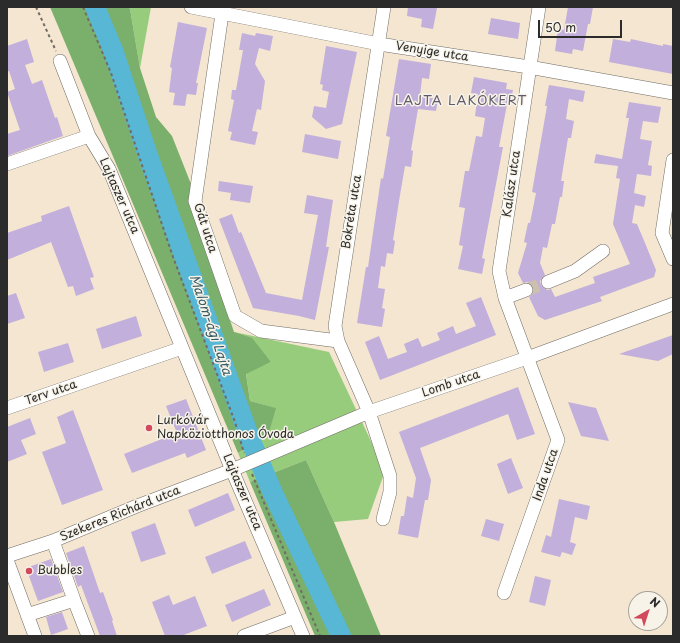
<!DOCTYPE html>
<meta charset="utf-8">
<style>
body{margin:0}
#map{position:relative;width:680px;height:643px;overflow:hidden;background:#f4e6d0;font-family:"Playpen Sans",sans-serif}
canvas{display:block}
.frame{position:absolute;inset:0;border:8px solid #2b2b2b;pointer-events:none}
.north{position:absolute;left:628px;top:591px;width:40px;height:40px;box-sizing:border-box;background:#f7f3e8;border:1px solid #a5a39c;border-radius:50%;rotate:39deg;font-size:11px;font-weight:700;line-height:16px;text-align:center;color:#2b2b2b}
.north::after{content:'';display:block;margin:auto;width:14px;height:18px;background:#d1495b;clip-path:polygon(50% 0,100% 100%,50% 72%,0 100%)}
.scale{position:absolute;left:538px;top:20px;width:84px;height:18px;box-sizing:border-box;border:2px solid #2b2b2b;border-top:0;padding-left:5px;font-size:12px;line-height:14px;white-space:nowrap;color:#2b2b2b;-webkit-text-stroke:3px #f7f3e8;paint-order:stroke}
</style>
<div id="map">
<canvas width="680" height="643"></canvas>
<div class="frame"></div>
<div class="north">N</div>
<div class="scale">50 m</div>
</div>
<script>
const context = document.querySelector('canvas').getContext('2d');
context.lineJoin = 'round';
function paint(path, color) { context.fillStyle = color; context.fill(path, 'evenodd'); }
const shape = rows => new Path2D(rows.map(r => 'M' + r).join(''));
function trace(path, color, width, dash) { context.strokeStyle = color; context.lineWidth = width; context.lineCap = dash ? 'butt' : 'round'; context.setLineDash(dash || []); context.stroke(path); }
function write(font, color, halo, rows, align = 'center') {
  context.font = font + ' "Playpen Sans",sans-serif'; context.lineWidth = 3; context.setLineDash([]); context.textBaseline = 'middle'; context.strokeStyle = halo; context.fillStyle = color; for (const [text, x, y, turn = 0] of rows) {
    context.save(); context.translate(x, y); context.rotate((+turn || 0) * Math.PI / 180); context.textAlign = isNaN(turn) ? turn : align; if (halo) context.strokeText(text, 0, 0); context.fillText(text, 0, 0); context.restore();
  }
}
const green = shape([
 [128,7,151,7,140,68,130,9],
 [234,332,329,352,385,471,368,519,334,522,306,460,250,482,238,453,268,436,275,408,250,401,246,373,271,362]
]);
const forest = shape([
 [50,7,128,7,130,9,140,68,156,117,172,136,191,184,190,201,234,332,252,338,271,362,246,374,250,401,276,408,268,436,238,453],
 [306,460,334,522,381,636,315,636,250,482]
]);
const river = shape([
 [95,7,113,50,147,153,250,439,272,491,341,636]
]);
const building = shape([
 [408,7,437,8,433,29,421,27,422,19,407,16],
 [568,7,593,7,590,24,588,24,583,51,573,49,572,54,555,51,558,29,564,30],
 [491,18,520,23,518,39,488,34],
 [178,22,207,28,196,83,198,83,196,95,187,94,185,106,173,105,175,93,169,92,172,68,170,67],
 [242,33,255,36,256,33,273,36,270,51,259,48,255,64,265,81,261,110,257,109,252,131,258,132,255,145,230,140,232,132,228,131,234,100,231,99,232,90,236,90,243,50,239,50],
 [27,39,34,62,25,65,32,84,42,80,55,118,57,117,63,136,7,156,7,134,20,130,7,92,15,89,9,71,7,72,7,46],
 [613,39,630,42,631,39,663,46,663,44,673,46,673,74,609,62],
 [326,46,357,52,342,124,326,129,312,117,314,106,326,108,329,92,322,90,323,85,320,84],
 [399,59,431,64,429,79,422,78,420,96,438,99,436,111,418,109,411,150,413,151,411,167,405,166,399,201,393,240,395,241,393,254,387,253,385,267,381,266,378,288,385,289,382,308,385,309,382,327,357,323,366,267,368,267,381,178,383,179,390,137,386,136],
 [474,77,507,83,506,89,513,90,511,100,508,99,499,147,503,147,482,258,485,259,482,274,458,269,463,246,459,245,465,208,459,207,465,171,469,171,476,136,482,137,485,118,475,116,478,94,471,93],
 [549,85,585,91,583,102,569,99,566,119,574,121,571,138,568,138,561,181,564,181,562,197,560,197,555,224,552,224,547,248,543,247,540,263,545,275,540,281,541,285,547,290,551,289,555,297,595,283,593,277,630,264,613,224,620,179,616,178,618,166,594,163,596,154,622,159,629,118,626,118,629,102,661,107,658,123,643,121,640,139,652,141,648,165,652,166,651,176,637,174,634,193,646,196,644,207,635,205,632,223,637,224,645,243,656,270,654,277,600,297,602,301,545,320,538,316,529,297,534,292,533,287,528,282,523,283,518,273,527,243,524,242,528,223,530,223,536,193,532,192,547,106,545,106],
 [305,134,341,141,338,159,302,152],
 [219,181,253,186,250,203,230,200,231,193,218,191],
 [307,195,333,200,326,247,329,247,315,320,299,316,253,308,219,219,232,214,239,233,241,232,266,293,302,300,318,215,304,213],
 [69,206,94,277,90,278,94,289,76,296,73,286,68,287,51,242,7,260,7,233,42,221,41,216],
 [16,293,25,318,7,324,7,296],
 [481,297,496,335,380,380,365,342,379,336,388,359,407,352,404,344,418,338,422,347,440,340,437,333,453,326,456,334,476,326,466,303],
 [136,316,142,336,102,349,96,329],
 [673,335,673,354,658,361,619,354],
 [68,343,74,362,44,372,38,352],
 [518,387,535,434,517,440,508,414,420,448,431,480,428,500,425,500,418,538,398,534,401,516,404,516,407,496,413,498,416,478,399,432],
 [186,399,206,450,187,458,185,453,132,473,124,454,177,433,166,406],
 [568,402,596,408,609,441,581,436],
 [73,410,103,490,62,505,42,452,66,443,57,417],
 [30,418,36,434,21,440,27,454,7,462,7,427],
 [511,458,523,488,508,494,497,464],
 [228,493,235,510,195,527,188,510],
 [559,499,590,506,587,520,575,517,570,542,576,544,572,555,562,552,560,557,541,552,546,535,551,537],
 [486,519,504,524,499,541,481,536],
 [155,523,166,554,141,562,131,532],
 [245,541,252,558,212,574,205,557],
 [84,546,100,593,103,592,113,620,112,621,117,636,100,636,81,585,78,587,66,553],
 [51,559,63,592,38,601,26,568],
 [535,576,551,580,545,606,529,602],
 [264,589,271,605,232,622,225,605],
 [169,595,173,605,195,596,207,626,181,636,165,636,152,602],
 [62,612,68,629,51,635,46,617]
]);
const minorTunnel = shape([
 [526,290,548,282]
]);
const path = shape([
 [36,7,56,51],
 [83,7,111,73,173,257,235,422,244,453],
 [252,474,320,636]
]);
const minor = shape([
 [191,7,379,44,529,67,673,93],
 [223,7,195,201,235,316,261,331,338,341],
 [60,61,89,136,109,169,232,470,303,636],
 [673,160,662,233,673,259],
 [7,164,89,136],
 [548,282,575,271,603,251],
 [505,298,526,290],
 [7,408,182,348],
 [383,519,390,492,390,476,369,412,338,341,335,326,384,7],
 [53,541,74,600,88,636],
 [7,556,53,541,137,506,232,470,369,412,527,358,673,304],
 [7,560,35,636],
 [504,593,558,440,505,298,499,271,539,7],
 [27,615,74,600],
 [244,636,295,617]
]);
const markers = [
 [149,428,4,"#d1495b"],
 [29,571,4,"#d1495b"]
];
const streetNames = [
 ["Venyige utca",432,52,9],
 ["Kalász utca",512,184,-82],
 ["Lajtaszer utca",119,196,66],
 ["Bokréta utca",352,212,-81],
 ["Gát utca",205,228,72],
 ["Lomb utca",451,384,-19],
 ["Terv utca",51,393,-19],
 ["Inda utca",546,475,-71],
 ["Lajtaszer utca",242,492,67],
 ["Szekeres Richárd utca",120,514,-22]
];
const poiNames = [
 ["Lurkóvár",157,421],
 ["Napköziotthonos Óvoda",157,435],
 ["Bubbles",37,571]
];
const neighbourhoodNames = [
 ["LAJTA LAKÓKERT",461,101]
];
const waterNames = [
 ["Malom-ági Lajta",210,325,71]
];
paint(green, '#98cc7d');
paint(forest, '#7ab06c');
trace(river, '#57b7d5', 20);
paint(building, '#c2afdb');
trace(minorTunnel, '#ccc1af', 13, [13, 6]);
trace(minor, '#716c65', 14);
trace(path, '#716c65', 2, [3, 3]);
trace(minor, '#fff', 13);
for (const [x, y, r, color] of markers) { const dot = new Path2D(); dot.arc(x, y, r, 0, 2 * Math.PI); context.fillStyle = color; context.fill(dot); trace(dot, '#f7f3e8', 1.5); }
write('12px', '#2b2b2b', '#f7f3e8', streetNames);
write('12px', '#2b2b2b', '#f7f3e8', poiNames, 'left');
context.letterSpacing = '1px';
write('13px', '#605969', '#f7f3e8', neighbourhoodNames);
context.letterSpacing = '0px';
write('italic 13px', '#3a5c66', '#f7f3e8', waterNames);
</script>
